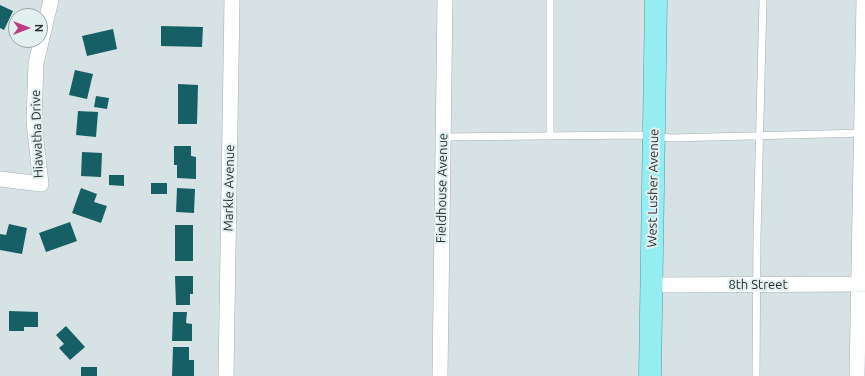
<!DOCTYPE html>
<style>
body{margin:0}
#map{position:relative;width:865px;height:376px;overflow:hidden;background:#d6e2e3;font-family:Ubuntu,sans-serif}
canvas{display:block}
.north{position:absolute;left:8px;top:8px;width:40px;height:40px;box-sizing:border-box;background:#e3f0f0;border:1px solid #99a3a3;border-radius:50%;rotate:90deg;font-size:11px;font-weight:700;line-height:16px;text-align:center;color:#2b2f30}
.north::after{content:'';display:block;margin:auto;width:14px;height:18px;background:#be3c83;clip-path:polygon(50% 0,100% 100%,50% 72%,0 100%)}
</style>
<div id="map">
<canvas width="865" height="376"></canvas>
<div class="north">N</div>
</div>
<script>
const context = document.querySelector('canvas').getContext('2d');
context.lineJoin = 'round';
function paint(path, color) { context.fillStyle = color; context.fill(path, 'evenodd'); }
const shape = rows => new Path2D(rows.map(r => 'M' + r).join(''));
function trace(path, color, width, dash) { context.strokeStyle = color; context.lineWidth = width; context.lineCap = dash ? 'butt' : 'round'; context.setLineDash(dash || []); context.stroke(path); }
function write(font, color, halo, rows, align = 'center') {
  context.font = font + ' Ubuntu,sans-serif'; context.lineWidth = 4; context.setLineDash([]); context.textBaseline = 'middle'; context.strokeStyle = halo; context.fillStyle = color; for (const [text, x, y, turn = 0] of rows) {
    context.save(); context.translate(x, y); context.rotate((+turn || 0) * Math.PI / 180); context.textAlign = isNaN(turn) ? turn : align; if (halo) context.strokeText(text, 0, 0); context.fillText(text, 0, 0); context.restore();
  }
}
const building = shape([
 [0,5,13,11,4,30,0,28],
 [161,26,203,27,202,47,161,46],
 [113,29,117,49,87,56,82,36],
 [75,70,93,74,87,99,69,95],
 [178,84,198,85,197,124,178,124],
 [96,96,109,98,107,109,94,107],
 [78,111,98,112,96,137,76,135],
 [174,146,191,146,191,156,196,157,196,179,177,178,177,165,174,165],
 [82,152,102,153,101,177,81,176],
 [109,175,124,175,124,186,109,185],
 [151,183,167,183,167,194,151,194],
 [81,188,97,194,94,202,107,206,101,223,72,213],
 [177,188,195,189,194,213,176,212],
 [70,222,77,241,46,252,39,233],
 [9,224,27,228,22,254,0,250,0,234,6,235],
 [175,225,193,225,193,261,175,261],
 [175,276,193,276,193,294,190,294,190,305,176,305],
 [9,311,38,312,38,327,24,327,24,331,9,331],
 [173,312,187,312,186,323,192,324,192,341,172,341],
 [66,326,85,347,70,360,59,348,64,344,56,335],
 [173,347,189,347,189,360,194,360,194,376,172,376],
 [81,367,97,367,97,376,81,376]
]);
const lane = shape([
 [550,135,550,0],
 [443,137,639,135,672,138,863,133],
 [756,376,757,236,763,0]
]);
const street = shape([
 [0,179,41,184,34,122,36,63,51,0],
 [651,285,865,284],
 [226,376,232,0],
 [440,376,445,0],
 [857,376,864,0]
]);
const primary = shape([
 [650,376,656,0]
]);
const streetNames = [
 ["Hiawatha Drive",37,134,-92],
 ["Markle Avenue",229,188,-89],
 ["Fieldhouse Avenue",442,188,-89],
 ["West Lusher Avenue",653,188,-89],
 ["8th Street",758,285]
];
paint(building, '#166065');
trace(lane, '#a4b0b1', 8);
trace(street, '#a4b0b1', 16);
trace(primary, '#42a2a8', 23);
trace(lane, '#fff', 7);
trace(street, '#fff', 15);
trace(primary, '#95ecf1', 22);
write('13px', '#2b2f30', '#e3f0f0', streetNames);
</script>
